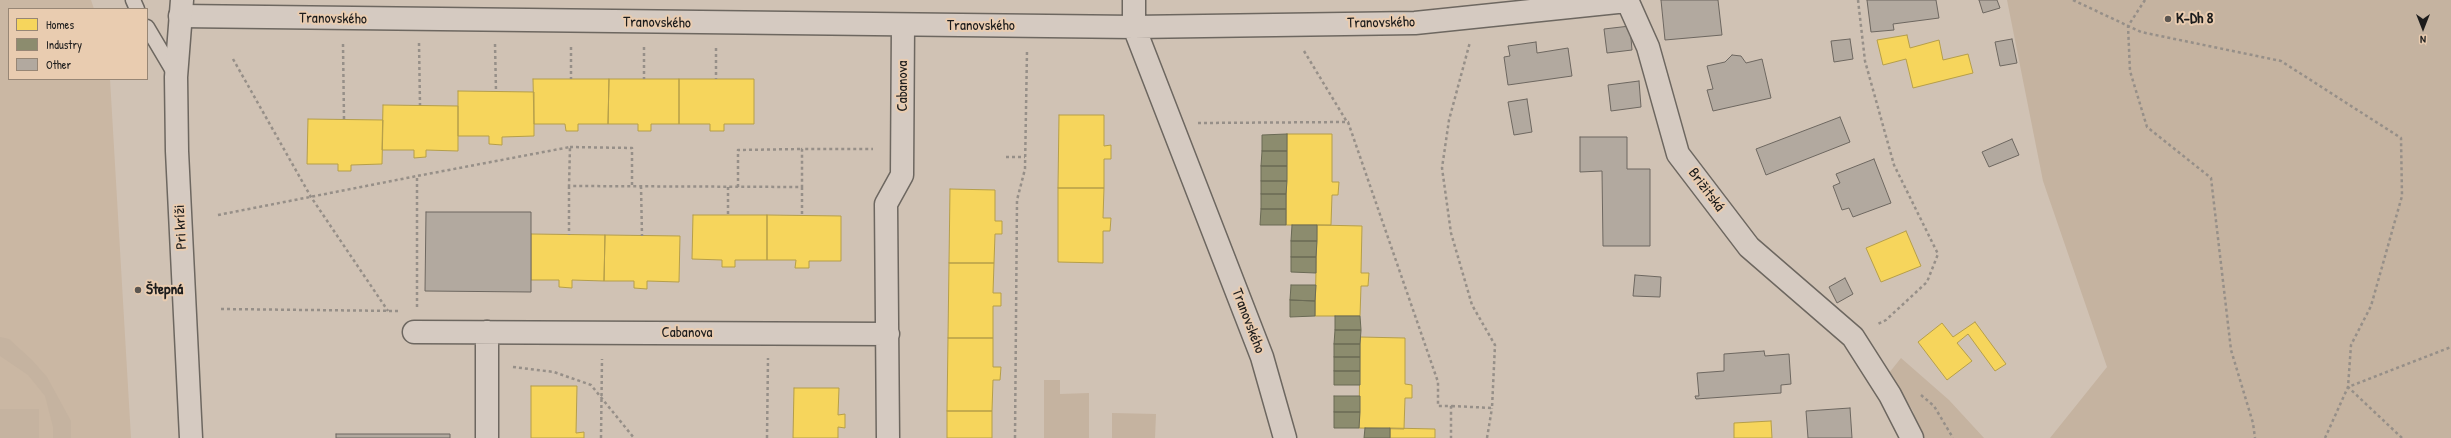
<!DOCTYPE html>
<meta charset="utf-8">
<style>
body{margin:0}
#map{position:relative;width:2451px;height:438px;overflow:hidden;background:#d0c2b4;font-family:"Patrick Hand",sans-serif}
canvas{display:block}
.legend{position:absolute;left:8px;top:8px;width:140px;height:72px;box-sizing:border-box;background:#e9ccb0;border:1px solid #978675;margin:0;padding:5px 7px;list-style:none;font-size:12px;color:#1c1c1c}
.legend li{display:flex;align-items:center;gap:8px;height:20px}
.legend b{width:20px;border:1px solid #978675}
.north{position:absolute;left:2403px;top:8px;width:40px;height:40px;-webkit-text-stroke:3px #e9ccb0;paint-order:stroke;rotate:180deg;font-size:11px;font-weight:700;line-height:16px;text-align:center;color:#1c1c1c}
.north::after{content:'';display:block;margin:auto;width:14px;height:18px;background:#1c1c1c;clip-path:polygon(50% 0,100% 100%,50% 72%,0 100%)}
</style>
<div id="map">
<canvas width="2451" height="438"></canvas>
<ul class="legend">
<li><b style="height:11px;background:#f6d55c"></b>Homes</li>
<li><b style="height:11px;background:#8c8c6e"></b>Industry</li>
<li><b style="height:11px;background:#b2a99f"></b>Other</li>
</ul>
<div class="north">N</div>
</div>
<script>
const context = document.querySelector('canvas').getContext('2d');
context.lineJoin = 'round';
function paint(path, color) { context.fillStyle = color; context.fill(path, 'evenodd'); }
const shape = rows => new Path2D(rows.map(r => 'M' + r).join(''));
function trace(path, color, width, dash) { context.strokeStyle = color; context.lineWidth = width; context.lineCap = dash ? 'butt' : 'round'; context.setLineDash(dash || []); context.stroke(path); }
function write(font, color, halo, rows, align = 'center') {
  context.font = font + ' "Patrick Hand",sans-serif'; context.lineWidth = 4; context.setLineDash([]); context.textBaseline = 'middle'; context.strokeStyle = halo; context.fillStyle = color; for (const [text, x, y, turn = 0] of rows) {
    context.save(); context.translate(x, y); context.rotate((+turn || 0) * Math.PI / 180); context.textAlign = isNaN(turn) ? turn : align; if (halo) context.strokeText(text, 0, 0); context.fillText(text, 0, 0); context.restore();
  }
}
const built = shape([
 [0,0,91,0,94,9,9,9,9,79,110,79,131,438,0,438]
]);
const green = shape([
 [2007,0,2451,0,2451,438,2050,438,2107,367,2043,181],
 [0,337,9,339,32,360,47,377,71,421,71,438,53,438,53,427,45,396,28,375,0,356],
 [1901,358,1949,400,1984,438,1919,438,1913,411,1889,373],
 [1044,380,1060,380,1060,394,1089,393,1089,438,1044,438],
 [0,409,39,409,39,438,0,438],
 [1112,413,1156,414,1155,438,1112,438]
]);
const homes = shape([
 [1907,35,1910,48,1939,40,1943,60,1968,54,1973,73,1913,88,1906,59,1883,65,1877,40,1907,35],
 [533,79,609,79,608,124,578,124,578,131,566,131,565,124,534,124,533,79],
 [609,79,679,79,679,124,651,124,651,131,638,131,638,124,608,124,609,79],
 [679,79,754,79,754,124,724,124,724,131,710,131,710,124,679,124,679,79],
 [458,91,534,92,534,136,502,137,502,145,489,144,489,136,458,136,458,91],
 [383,105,458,106,458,151,426,150,426,157,414,158,414,150,382,150,383,105],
 [1059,115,1104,115,1104,146,1111,145,1111,159,1104,159,1104,188,1058,188,1059,115],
 [308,119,383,120,382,164,351,165,351,171,338,171,338,164,307,164,308,119],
 [1287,134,1332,134,1332,182,1339,182,1338,195,1332,195,1331,225,1286,225,1287,134],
 [1058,188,1104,188,1103,218,1111,218,1110,231,1103,231,1103,263,1058,262,1058,188],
 [950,189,995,190,995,221,1002,221,1002,234,995,234,994,263,949,263,950,189],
 [693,215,767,215,767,260,735,260,735,267,722,267,722,260,692,259,693,215],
 [767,215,841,216,841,261,809,261,809,268,795,268,796,260,767,260,767,215],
 [1317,225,1362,226,1361,273,1369,273,1368,286,1361,286,1360,316,1315,316,1317,225],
 [1906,231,1921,266,1881,282,1866,248,1906,231],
 [531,234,605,235,604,281,572,280,572,288,559,287,559,280,531,280,531,234],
 [605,235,680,236,679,282,647,281,647,289,634,288,634,281,604,281,605,235],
 [949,263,994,263,993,293,1001,293,1001,306,993,306,993,338,948,338,949,263],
 [1975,322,2006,364,1995,371,1968,334,1957,343,1972,361,1947,380,1918,342,1942,323,1953,337,1975,322],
 [1360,337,1405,338,1405,384,1412,385,1412,398,1405,398,1404,429,1359,428,1360,337],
 [948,338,993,338,993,367,1001,367,1000,380,993,380,992,411,947,411,948,338],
 [531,386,577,386,576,433,584,432,584,438,531,438,531,386],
 [794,388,839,388,838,415,845,414,845,428,838,427,838,438,793,438,794,388],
 [947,411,992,411,992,438,947,438,947,411],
 [1771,421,1772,438,1734,438,1734,423,1771,421],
 [1390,428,1435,429,1435,438,1390,438,1390,428]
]);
const industry = shape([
 [1287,134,1287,151,1262,151,1262,135,1287,134],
 [1262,151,1287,151,1287,166,1261,166,1262,151],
 [1261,166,1287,166,1287,181,1261,181,1261,166],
 [1261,181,1287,181,1286,194,1261,194,1261,181],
 [1261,194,1286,194,1286,209,1261,209,1261,194],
 [1261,209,1286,209,1286,225,1260,225,1261,209],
 [1292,225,1317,225,1317,241,1291,241,1292,225],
 [1291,241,1317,241,1316,257,1291,257,1291,241],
 [1291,257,1316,257,1316,273,1291,272,1291,257],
 [1291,285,1316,285,1315,301,1290,300,1291,285],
 [1290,300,1315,301,1315,316,1290,317,1290,300],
 [1335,316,1360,316,1361,330,1335,330,1335,316],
 [1335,330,1361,330,1360,344,1334,344,1335,330],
 [1334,344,1360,344,1360,357,1334,357,1334,344],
 [1334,357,1360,357,1360,371,1334,371,1334,357],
 [1334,371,1360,371,1360,385,1334,385,1334,371],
 [1334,396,1360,396,1360,412,1334,412,1334,396],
 [1334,412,1360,412,1359,428,1334,428,1334,412],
 [1365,428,1390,428,1390,438,1364,438,1365,428]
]);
const building = shape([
 [1661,0,1718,0,1722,35,1665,40,1661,0],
 [1867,0,1936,0,1939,18,1893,24,1894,30,1871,32,1867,0],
 [1979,0,1997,0,2000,8,1983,13,1979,0],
 [1630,26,1632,50,1607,53,1604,29,1630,26],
 [1850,39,1853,59,1834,62,1831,41,1850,39],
 [2012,39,2017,63,2000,66,1995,42,2012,39],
 [1536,42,1537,53,1568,48,1572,76,1508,85,1504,57,1510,56,1508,46,1536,42],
 [1732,55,1741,56,1746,63,1762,59,1771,98,1713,111,1707,90,1713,89,1707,66,1725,62,1732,55],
 [1639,81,1641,107,1611,111,1608,85,1639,81],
 [1527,99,1532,132,1514,135,1508,102,1527,99],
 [1840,117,1850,142,1766,175,1756,149,1840,117],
 [1580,137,1627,137,1627,169,1650,169,1650,246,1603,246,1602,171,1580,172,1580,137],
 [2012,139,2019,155,1989,167,1982,152,2012,139],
 [1874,159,1891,203,1853,217,1849,208,1842,210,1833,186,1840,183,1836,174,1874,159],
 [426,212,531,212,531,292,425,291,426,212],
 [1635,275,1661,277,1660,297,1633,296,1635,275],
 [1845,278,1853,294,1837,303,1829,287,1845,278],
 [1764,351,1765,356,1789,354,1791,384,1781,385,1781,393,1696,399,1695,396,1699,396,1697,373,1724,371,1724,354,1764,351],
 [1850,408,1852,438,1808,438,1806,411,1850,408],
 [336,434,450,434,450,438,336,438,336,434]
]);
const path = shape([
 [1858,0,1865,61,1894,165,1938,254,1927,282,1886,320,1876,325],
 [2073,0,2141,32,2281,61,2401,138,2402,196,2371,306,2351,345,2348,387,2325,438],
 [2145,0,2128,26,2130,71,2147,127,2211,178,2231,350,2253,423,2255,438],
 [419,43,420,105],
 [343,44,344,119],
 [495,44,496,91],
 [571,47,571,79],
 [644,47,644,79],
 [716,48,716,79],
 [1304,51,1347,122],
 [233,59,311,197,388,311],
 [1198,123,1348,122,1438,382,1438,406,1451,406,1451,438],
 [570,147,632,148,632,186],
 [1006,157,1025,157],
 [569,186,569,235],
 [641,186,642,236],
 [728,187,728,215],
 [738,187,738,150,802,149],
 [802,187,802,216],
 [218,215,417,176],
 [417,307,417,176,570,147,569,186,802,187,802,149,873,149],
 [221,309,399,311],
 [513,367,554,372,591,385,634,438],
 [1921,395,1934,406,1953,438],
 [1452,406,1492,408,1495,345,1472,305,1451,233,1442,168,1449,120,1470,42],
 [601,438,602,359],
 [767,438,768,358],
 [1015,438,1017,200,1025,169,1027,51],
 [1487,438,1492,408],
 [2402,438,2348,387,2451,347]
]);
const service = shape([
 [133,0,137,9],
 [147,27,176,76]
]);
const minor = shape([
 [1134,0,1134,27,1262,357,1285,438],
 [1627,0,1648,47,1678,154,1749,247,1853,337,1890,395,1912,438],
 [180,16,1134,27,1415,23,1627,1],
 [414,332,888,334],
 [487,332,487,438],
 [888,438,886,204,902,175,903,25]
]);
const tertiary = shape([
 [182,0,176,77,177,151,191,438]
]);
const markers = [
 [2168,19,4,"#5b5651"],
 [138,290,4,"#5b5651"]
];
const streetNames = [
 ["Tranovského",333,19,1],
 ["Tranovského",657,23,1],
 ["Tranovského",1381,23,-1],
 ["Tranovského",981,26],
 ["Cabanova",903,86,-90],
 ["Brižitská",1706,190,53],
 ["Pri kríži",181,227,-93],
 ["Tranovského",1248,321,69],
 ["Cabanova",687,333]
];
const poiNames = [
 ["K-Dh 8",2176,19],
 ["Štepná",146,290]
];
paint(built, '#cab7a3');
paint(green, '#c5b3a0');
paint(homes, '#f6d55c');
trace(homes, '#b59e49', 1);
paint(industry, '#8c8c6e');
trace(industry, '#6a6a55', 1);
paint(building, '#b2a99f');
trace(building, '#6d6760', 1);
trace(service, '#6d6760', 17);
trace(minor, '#6d6760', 25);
trace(tertiary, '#6d6760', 25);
trace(path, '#968f88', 2.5, [3, 3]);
trace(service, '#d5cac1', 14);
trace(minor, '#d5cac1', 22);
trace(tertiary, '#d5cac1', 22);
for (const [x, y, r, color] of markers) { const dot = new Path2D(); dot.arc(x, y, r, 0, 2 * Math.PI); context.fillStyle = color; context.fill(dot); trace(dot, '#e9ccb0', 1.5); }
write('15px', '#1c1c1c', '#e9ccb0', streetNames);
write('bold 15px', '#1c1c1c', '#e9ccb0', poiNames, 'left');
</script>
